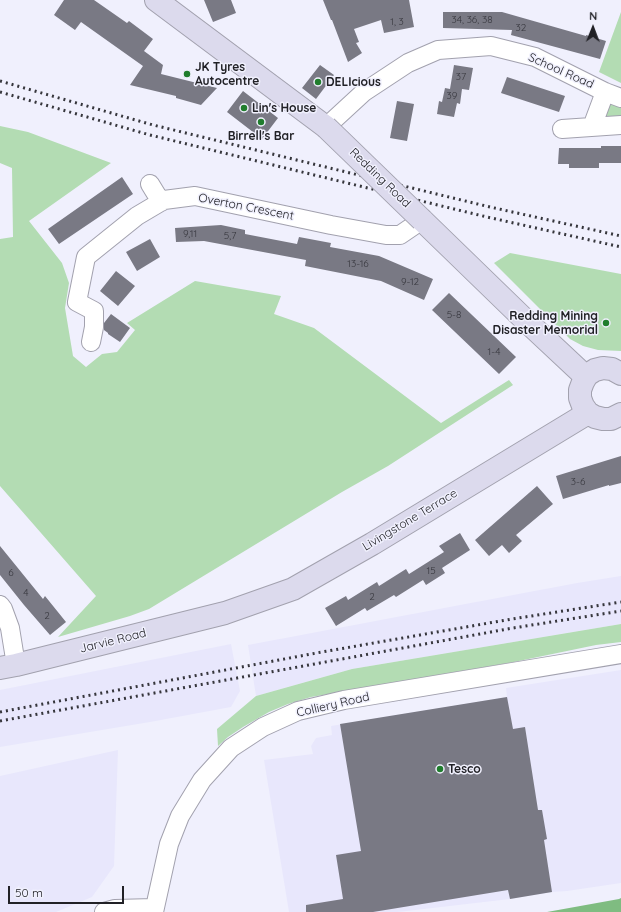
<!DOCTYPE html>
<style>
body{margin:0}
#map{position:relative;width:621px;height:912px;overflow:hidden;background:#f0f0fd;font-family:Quicksand,sans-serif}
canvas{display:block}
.north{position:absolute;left:573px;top:8px;width:40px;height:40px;-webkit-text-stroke:3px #f0f0fd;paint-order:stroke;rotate:1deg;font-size:11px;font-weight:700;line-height:16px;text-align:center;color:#212126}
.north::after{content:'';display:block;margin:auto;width:14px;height:18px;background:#212126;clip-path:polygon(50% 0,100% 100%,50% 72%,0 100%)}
.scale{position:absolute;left:8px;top:886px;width:116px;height:18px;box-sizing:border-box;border:2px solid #212126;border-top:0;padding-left:5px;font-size:12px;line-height:14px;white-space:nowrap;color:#212126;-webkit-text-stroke:3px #f0f0fd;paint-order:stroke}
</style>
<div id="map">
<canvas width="621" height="912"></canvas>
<div class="north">N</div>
<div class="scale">50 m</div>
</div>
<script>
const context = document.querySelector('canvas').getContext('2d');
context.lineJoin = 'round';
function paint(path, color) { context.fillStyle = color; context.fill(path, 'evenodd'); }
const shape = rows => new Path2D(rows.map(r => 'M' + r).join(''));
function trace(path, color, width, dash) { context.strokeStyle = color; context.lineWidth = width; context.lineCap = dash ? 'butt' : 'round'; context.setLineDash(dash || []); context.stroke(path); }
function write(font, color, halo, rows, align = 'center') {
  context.font = font + ' Quicksand,sans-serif'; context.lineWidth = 3; context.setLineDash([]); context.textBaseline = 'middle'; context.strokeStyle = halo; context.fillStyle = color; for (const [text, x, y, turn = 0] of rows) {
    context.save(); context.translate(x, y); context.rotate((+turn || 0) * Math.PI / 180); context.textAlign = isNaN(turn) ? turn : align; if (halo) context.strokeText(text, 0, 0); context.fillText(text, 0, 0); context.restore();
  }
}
const built = shape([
 [621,576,621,624,352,669,256,696,248,645,577,583],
 [231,644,240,691,231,707,150,722,0,747,0,690],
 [621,670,621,883,567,891,552,892,510,899,398,912,289,912,264,760,313,754,311,746,316,738,332,735,331,726,507,697,506,688],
 [118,750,114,866,92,897,56,912,0,912,0,776]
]);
const green = shape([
 [621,12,621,83,599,72],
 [608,101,621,103,621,122,601,116],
 [0,126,28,132,111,163,29,221,62,263,69,283,65,308,73,356,86,367,102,354,117,352,135,330,127,323,195,281,281,296,274,314,314,328,441,423,509,380,513,385,388,466,342,492,149,609,130,616,58,637,96,596,0,486,0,239,13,237,12,168,0,163],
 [510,253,621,274,621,351,598,350,583,346,570,339,494,263],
 [621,624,621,642,596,645,509,663,311,697,288,704,269,712,243,727,228,737,218,746,217,729,256,696,352,669]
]);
const water = shape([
 [621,898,621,912,547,912,619,899]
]);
const building = shape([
 [64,0,94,0,127,23,129,21,153,39,144,51,163,65,161,74,217,88,201,105,176,98,176,96,130,85,143,66,81,22,75,30,54,15],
 [204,0,231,0,236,13,213,22],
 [323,0,409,0,414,27,384,33,381,20,354,29,359,42,356,43,362,53,348,62,332,20,331,20],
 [443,12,502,12,586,36,586,35,606,41,600,59,511,35,512,30,443,28],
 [320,65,334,75,316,99,302,88],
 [454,65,473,68,469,90,462,89,460,104,457,103,454,117,437,114,439,101,442,102,445,88,450,89],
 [507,77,565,96,559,112,501,93],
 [243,91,278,118,262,139,227,112],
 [397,101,414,104,407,141,390,138],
 [601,146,621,146,621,163,599,163,599,168,569,168,569,164,558,164,559,148,601,148],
 [122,177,133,194,59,244,48,229],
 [221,225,245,230,245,234,297,244,299,237,331,243,330,247,379,256,433,279,424,300,381,281,305,266,306,260,204,241,176,242,175,228],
 [150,239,160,257,137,271,126,252],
 [116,271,135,286,118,306,100,291],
 [449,293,516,357,499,374,432,310],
 [111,314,130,328,120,342,108,334,108,333,104,330,104,323],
 [621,456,621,483,609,486,609,485,563,499,556,476],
 [537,486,553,504,516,535,522,541,509,553,502,545,489,556,475,540],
 [460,533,470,550,442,568,445,573,426,585,423,580,396,597,394,595,367,611,365,608,336,626,325,608,346,596,348,600,377,582,379,586,406,569,409,574,444,552,439,546],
 [0,546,43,599,45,596,66,622,50,635,24,605,0,575],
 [507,697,513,729,525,727,538,810,542,810,547,839,544,840,552,892,510,899,508,890,373,912,306,912,306,905,343,899,336,855,361,851,340,724]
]);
const street = shape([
 [326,127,364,92,408,63,438,50,491,46,535,57,605,92,621,98],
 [592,127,605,92],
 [562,129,621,125],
 [150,184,161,202],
 [91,342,94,327,94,311,77,302,86,257,137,216,164,200,195,196,331,225,386,235,400,235,422,220],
 [0,605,3,609,10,628,16,665],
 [104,912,115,909,154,908],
 [154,912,169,844,180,816,202,780,231,748,263,727,298,711,344,700,621,654]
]);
const secondary = shape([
 [156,0,326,127],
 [422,220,523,318,586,377],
 [621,374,612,369,603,368,595,370,587,375,583,382,580,390,580,398,583,406,588,413,595,417,603,419,611,419,621,414],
 [0,668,16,665,225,613,293,589,372,544,588,413]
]);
const rail = shape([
 [0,81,153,125,490,207,621,236],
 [0,92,150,135,487,217,621,247],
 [0,712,322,652,512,619,621,602],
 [0,721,513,628,621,611]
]);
const secondaryBridge = shape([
 [326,127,422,220]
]);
const markers = [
 [187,74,4,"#207d2d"],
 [318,82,4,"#207d2d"],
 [244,108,4,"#207d2d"],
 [261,122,4,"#207d2d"],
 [606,323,4,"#207d2d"],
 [440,769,4,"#207d2d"]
];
const numberNames = [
 ["34, 36, 38",472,20],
 ["1, 3",397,22],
 ["32",521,28],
 ["37",461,77],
 ["39",452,96],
 ["9,11",190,234],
 ["5,7",230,236],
 ["13-16",358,264],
 ["9-12",410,282],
 ["5-8",454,315],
 ["1-4",494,352],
 ["3-6",578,482],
 ["15",431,571],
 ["6",11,573],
 ["4",26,593],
 ["2",372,597],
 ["2",47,616]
];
const poiNames = [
 ["JK Tyres",195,67],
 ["Autocentre",195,81],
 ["DELIcious",326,82],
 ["Lin's House",252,108],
 ["Birrell's Bar",261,136,"center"],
 ["Redding Mining",598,316,"right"],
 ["Disaster Memorial",598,330,"right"],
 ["Tesco",448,769]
];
const streetNames = [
 ["School Road",561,71,24],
 ["Redding Road",380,178,44],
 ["Overton Crescent",246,207,11],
 ["Livingstone Terrace",410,520,-31],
 ["Jarvie Road",113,641,-14],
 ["Colliery Road",333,705,-13]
];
paint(built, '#e8e7fc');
paint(green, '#b3dcb3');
paint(water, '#7fbc81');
paint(building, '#797984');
trace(street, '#a2a1ae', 20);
trace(secondary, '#a2a1ae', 24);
trace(street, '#fff', 18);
trace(secondary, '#dcdaed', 22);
trace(rail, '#36363c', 3, [2, 4]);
trace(secondaryBridge, '#a2a1ae', 24, []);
trace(secondaryBridge, '#dcdaed', 22);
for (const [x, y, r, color] of markers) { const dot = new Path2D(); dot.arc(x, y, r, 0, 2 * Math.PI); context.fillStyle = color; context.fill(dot); trace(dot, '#f0f0fd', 1.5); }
write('10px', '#37373e', null, numberNames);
write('bold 12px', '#212126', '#f0f0fd', poiNames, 'left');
write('12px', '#212126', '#f0f0fd', streetNames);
</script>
